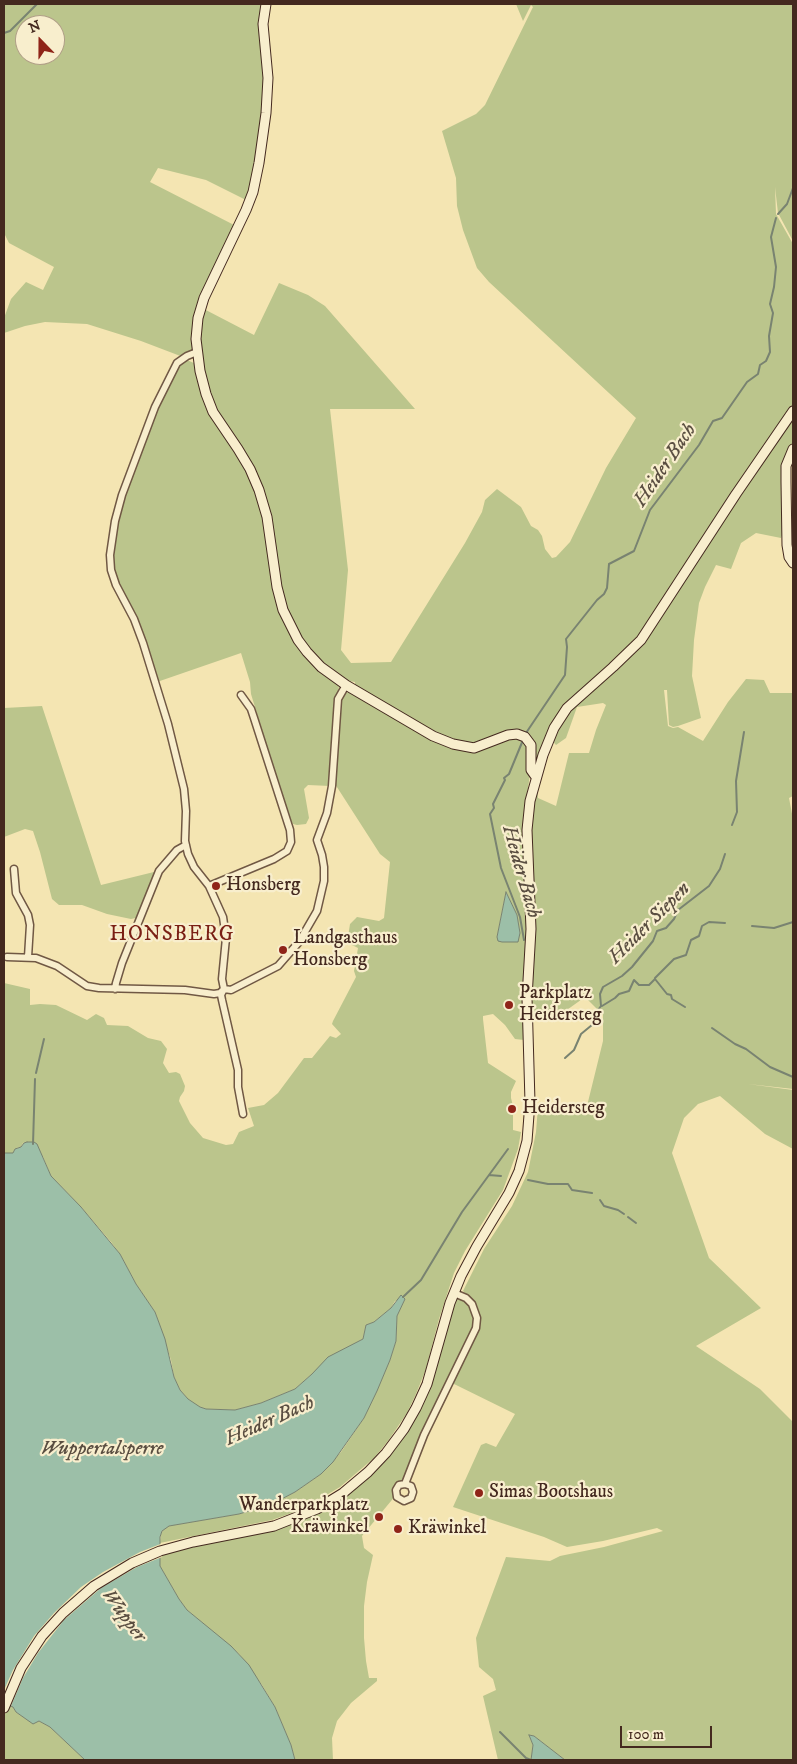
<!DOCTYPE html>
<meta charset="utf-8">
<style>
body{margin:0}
#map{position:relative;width:797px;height:1764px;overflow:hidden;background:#f4e5b2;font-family:"IM FELL DW Pica",serif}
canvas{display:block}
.frame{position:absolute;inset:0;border:5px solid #44291f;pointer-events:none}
.north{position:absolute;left:15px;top:15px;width:50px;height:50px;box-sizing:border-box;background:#f8eecd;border:1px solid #b09f87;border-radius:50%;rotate:338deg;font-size:14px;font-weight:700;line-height:20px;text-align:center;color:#44291f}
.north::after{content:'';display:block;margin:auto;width:18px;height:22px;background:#8f2418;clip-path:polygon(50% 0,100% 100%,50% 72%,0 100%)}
.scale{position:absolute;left:620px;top:1726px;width:92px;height:22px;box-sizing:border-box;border:2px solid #44291f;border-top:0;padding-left:6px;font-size:15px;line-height:18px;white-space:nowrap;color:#44291f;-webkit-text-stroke:4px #f8eecd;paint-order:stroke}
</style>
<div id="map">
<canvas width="797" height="1764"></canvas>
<div class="frame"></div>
<div class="north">N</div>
<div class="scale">100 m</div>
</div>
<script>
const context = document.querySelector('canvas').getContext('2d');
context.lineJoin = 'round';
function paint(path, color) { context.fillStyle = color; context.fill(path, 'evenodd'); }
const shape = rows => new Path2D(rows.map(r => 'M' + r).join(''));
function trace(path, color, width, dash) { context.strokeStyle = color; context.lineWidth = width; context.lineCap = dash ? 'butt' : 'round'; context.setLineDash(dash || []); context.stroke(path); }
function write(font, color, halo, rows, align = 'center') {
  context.font = font + ' "IM FELL DW Pica",serif'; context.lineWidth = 4.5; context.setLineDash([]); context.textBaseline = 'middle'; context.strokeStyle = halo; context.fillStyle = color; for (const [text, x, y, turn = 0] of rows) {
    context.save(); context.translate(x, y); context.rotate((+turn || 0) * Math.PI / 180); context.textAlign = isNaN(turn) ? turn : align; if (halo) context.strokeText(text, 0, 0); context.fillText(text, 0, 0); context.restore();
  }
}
const green = shape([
 [4,4,264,4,265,113,248,201,206,180,158,168,150,182,238,227,203,303,196,352,183,357,141,341,87,324,45,322,25,326,4,333,4,318,11,299,26,282,43,290,54,267,9,243,4,233],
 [25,25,55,25,55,55,25,55],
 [516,4,793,4,793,241,778,213,775,187,776,214,793,244,793,405,790,407,780,425,793,416,793,444,789,452,784,530,781,538,756,533,741,543,731,569,716,565,705,587,699,603,694,640,692,676,701,718,678,726,673,727,669,725,667,690,664,690,668,726,673,728,678,727,703,741,728,702,746,679,764,680,770,693,793,693,793,796,789,798,793,819,793,1089,748,1084,793,1090,793,1149,765,1134,720,1096,698,1104,684,1118,672,1153,709,1258,761,1308,696,1346,760,1389,793,1422,793,1760,565,1760,534,1736,529,1735,533,1745,531,1760,498,1760,483,1696,496,1690,493,1679,479,1667,476,1638,506,1557,550,1561,560,1556,604,1547,663,1531,657,1528,603,1541,567,1547,544,1537,453,1507,481,1445,486,1443,496,1447,515,1414,450,1382,476,1332,474,1302,463,1291,484,1249,512,1206,528,1172,536,1132,538,1107,570,1113,587,1106,603,1041,603,1015,585,997,557,1017,532,1021,529,830,537,781,538,798,556,806,569,753,589,753,596,730,606,705,603,703,577,707,566,738,556,745,550,738,536,777,528,739,506,736,526,739,530,774,524,817,529,934,524,1040,515,1039,505,1025,493,1014,483,1016,483,1019,488,1063,516,1081,511,1092,511,1098,513,1106,513,1130,521,1132,518,1149,503,1190,465,1251,454,1273,439,1319,426,1369,416,1394,407,1413,388,1441,374,1458,340,1487,303,1509,272,1520,160,1543,161,1534,164,1528,168,1526,239,1514,272,1504,295,1492,321,1474,341,1452,364,1418,390,1360,396,1341,397,1316,405,1299,395,1301,391,1308,374,1322,366,1325,363,1339,312,1374,295,1389,261,1403,235,1410,206,1409,199,1407,188,1399,180,1390,174,1377,171,1360,155,1312,136,1284,120,1254,111,1242,81,1207,51,1176,43,1157,27,1142,23,1143,21,1147,17,1148,13,1153,4,1153,4,983,30,989,30,1005,40,1004,56,1005,87,1020,96,1014,104,1018,107,1025,128,1026,148,1038,161,1041,167,1049,163,1063,169,1073,176,1072,180,1074,185,1086,184,1091,180,1097,179,1101,190,1123,203,1138,226,1145,233,1144,239,1132,254,1126,248,1108,264,1105,278,1093,304,1058,312,1058,330,1036,336,1038,341,1034,332,1024,333,1021,356,977,354,971,358,948,348,943,348,937,350,924,357,917,379,921,384,918,390,862,380,854,335,784,338,713,342,695,348,692,355,691,453,744,355,685,355,682,344,680,321,664,295,629,278,587,269,517,209,393,198,343,202,308,254,335,279,283,308,295,325,306,415,409,330,409,348,570,341,650,351,663,391,662,465,543,482,512,485,500,497,489,521,507,531,526,538,530,542,536,545,549,552,558,556,557,570,542,606,468,636,418,489,282,477,268,463,230,457,206,456,178,442,131,476,114,485,105,533,7,531,5,523,21],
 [506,892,517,915,520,933,497,937],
 [187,360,196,364,205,394,249,469,270,540,291,629,339,684,330,786,308,785,304,789,309,818,306,824,297,825,293,824,287,812,251,694,250,682,241,653,157,682,117,584,111,555,123,496,156,408,180,365],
 [42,706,101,885,158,871,140,917,131,919,107,914,82,905,59,905,52,899,40,852,33,831,25,829,4,837,4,708],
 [454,1293,466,1298,477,1321,396,1495,362,1536,364,1548,373,1555,367,1582,364,1606,364,1638,366,1661,369,1678,377,1678,377,1681,351,1703,337,1721,332,1738,333,1760,295,1760,291,1745,275,1707,262,1685,239,1654,187,1610,179,1599,160,1566,159,1559,160,1551,289,1521,359,1481,412,1416],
 [4,1703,13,1707,16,1712,33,1723,39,1721,50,1727,85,1760,4,1760]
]);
const water = shape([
 [506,892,517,915,520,933,518,942,502,942,498,941,497,937,506,892],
 [27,1142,34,1142,37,1144,51,1176,81,1207,120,1254,136,1284,155,1312,165,1339,174,1377,180,1390,188,1399,200,1407,206,1409,235,1410,261,1403,295,1389,312,1374,328,1357,363,1339,366,1325,374,1322,391,1308,401,1295,405,1299,397,1316,396,1341,390,1360,377,1391,364,1418,333,1462,321,1474,295,1492,272,1504,239,1514,169,1526,162,1531,160,1537,160,1566,179,1599,187,1610,231,1646,249,1665,275,1707,291,1745,295,1760,85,1760,50,1727,39,1721,33,1724,16,1712,13,1707,4,1703,4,1153,13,1153,15,1149,21,1147,24,1143,27,1142],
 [529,1735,534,1736,565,1760,531,1760,533,1745,529,1735]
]);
const pier = shape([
 [163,1543,162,1557,137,1567,101,1588,64,1620,38,1653,23,1678,11,1706,4,1704,4,1690,13,1670,34,1636,54,1613,81,1587,103,1572,140,1552]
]);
const stream = shape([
 [4,33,10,31,37,4],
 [778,214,787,204,793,188],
 [526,733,565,675,567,647,566,639,597,600,604,594,607,588,609,564,634,551,650,510,699,445,713,421,722,418,747,382,758,374,760,365,766,361,770,352,769,336,773,313,770,304,774,287,776,267,771,237,776,218],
 [523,740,509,774,504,778,505,780,493,804,494,808,490,814,501,868,520,917,524,940],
 [732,825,737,812,736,781,744,732],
 [752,926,774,928,793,922],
 [655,978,674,959,686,955,691,940,699,936,702,926,709,922,725,923],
 [602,1006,615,998,619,994,629,991,634,980,639,985,649,985,655,979,667,994,671,995,672,999,685,1007],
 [712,1028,735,1044,746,1049,770,1067,793,1077],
 [565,1058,574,1050,581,1034,598,1020,596,1013,601,1006,600,994,603,987,622,976,632,967,653,941,657,931,666,928,674,919,678,910,709,886,720,869,725,854],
 [36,1073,44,1039],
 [33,1144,35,1079],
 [489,1175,501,1176],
 [528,1180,548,1184,568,1184,572,1190,592,1193],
 [600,1200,604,1206,618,1210,624,1214],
 [628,1217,636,1223],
 [403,1297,421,1280,462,1212,508,1149],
 [500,1732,526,1758,531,1760]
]);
const minor = shape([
 [197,352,187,356,177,363,155,407,122,495,115,521,110,555,111,570,116,585,134,619,143,643,168,724,184,789,186,811,185,841,188,854,194,867,209,886,223,917,226,938,222,979,224,989],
 [14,869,16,893,28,915,30,925,28,957],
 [209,886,274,859,287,851,291,842,290,830,254,718,251,709,241,695],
 [7,957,36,958,57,966,87,986,99,988,185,990,214,994,220,993,224,989],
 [115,989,116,983,122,963,159,871,177,850,186,845],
 [224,989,231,990,278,966,299,942,317,911,324,881,324,867,322,855,317,840,327,813,332,786,338,699,346,685],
 [224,989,221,995,222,1000,238,1070,238,1087,243,1114],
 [405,1484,411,1486,413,1492,411,1498,404,1501,397,1497,396,1490,399,1485,405,1484,424,1435,476,1328,477,1318,472,1304,466,1298,454,1293]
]);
const secondary = shape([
 [266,4,263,24,268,78,266,113,259,163,253,192,246,210,204,298,198,318,196,339,200,371,206,394,213,412,238,449,250,469,259,490,267,517,277,587,283,610,298,640,307,652,321,667,346,685,433,736,453,744,474,748,508,735,517,734,525,737,531,745,531,770,536,777],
 [793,449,786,466,786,482,787,545,789,557,793,563],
 [4,1708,21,1668,42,1636,63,1613,94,1586,132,1563,160,1551,193,1542,274,1526,317,1509,343,1493,368,1472,386,1453,404,1429,416,1408,427,1384,450,1303,461,1276,477,1246,509,1193,519,1171,527,1141,530,1102,527,998,531,929,527,830,530,801,543,755,554,728,567,708,613,667,641,640,736,494,793,411]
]);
const markers = [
 [216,886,5,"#8f2418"],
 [283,950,5,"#8f2418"],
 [509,1005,5,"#8f2418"],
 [512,1109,5,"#8f2418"],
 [479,1493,5,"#8f2418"],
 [379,1517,5,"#8f2418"],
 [398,1529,5,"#8f2418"]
];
const poiNames = [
 ["Honsberg",226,886],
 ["Landgasthaus",293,939],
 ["Honsberg",293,961],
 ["Parkplatz",519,994],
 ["Heidersteg",519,1016],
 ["Heidersteg",522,1109],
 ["Simas Bootshaus",489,1493],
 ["Wanderparkplatz",369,1506,"right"],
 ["Kräwinkel",369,1528,"right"],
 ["Kräwinkel",408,1529]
];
const waterNames = [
 ["Heider Bach",666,466,-56],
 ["Heider Bach",520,872,74],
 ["Heider Siepen",650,924,-45],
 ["Heider Bach",270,1422,-24],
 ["Wuppertalsperre",102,1450],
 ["Wupper",123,1616,53]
];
const quarterNames = [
 ["HONSBERG",172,936]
];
paint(green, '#bbc58c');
paint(water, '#9cbfa8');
trace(water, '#798371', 1);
paint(pier, '#f4e5b2');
trace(stream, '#798371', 2);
trace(minor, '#705844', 9);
trace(secondary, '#44291f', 11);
trace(minor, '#f8eecd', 6);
trace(secondary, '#f8eecd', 9);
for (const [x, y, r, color] of markers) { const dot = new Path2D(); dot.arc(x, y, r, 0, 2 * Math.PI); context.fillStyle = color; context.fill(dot); trace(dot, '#f8eecd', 2); }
write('19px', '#44291f', '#f8eecd', poiNames, 'left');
write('italic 20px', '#5a4e41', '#f8eecd', waterNames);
context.letterSpacing = '1px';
write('21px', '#7a1f14', '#f8eecd', quarterNames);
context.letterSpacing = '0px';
</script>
